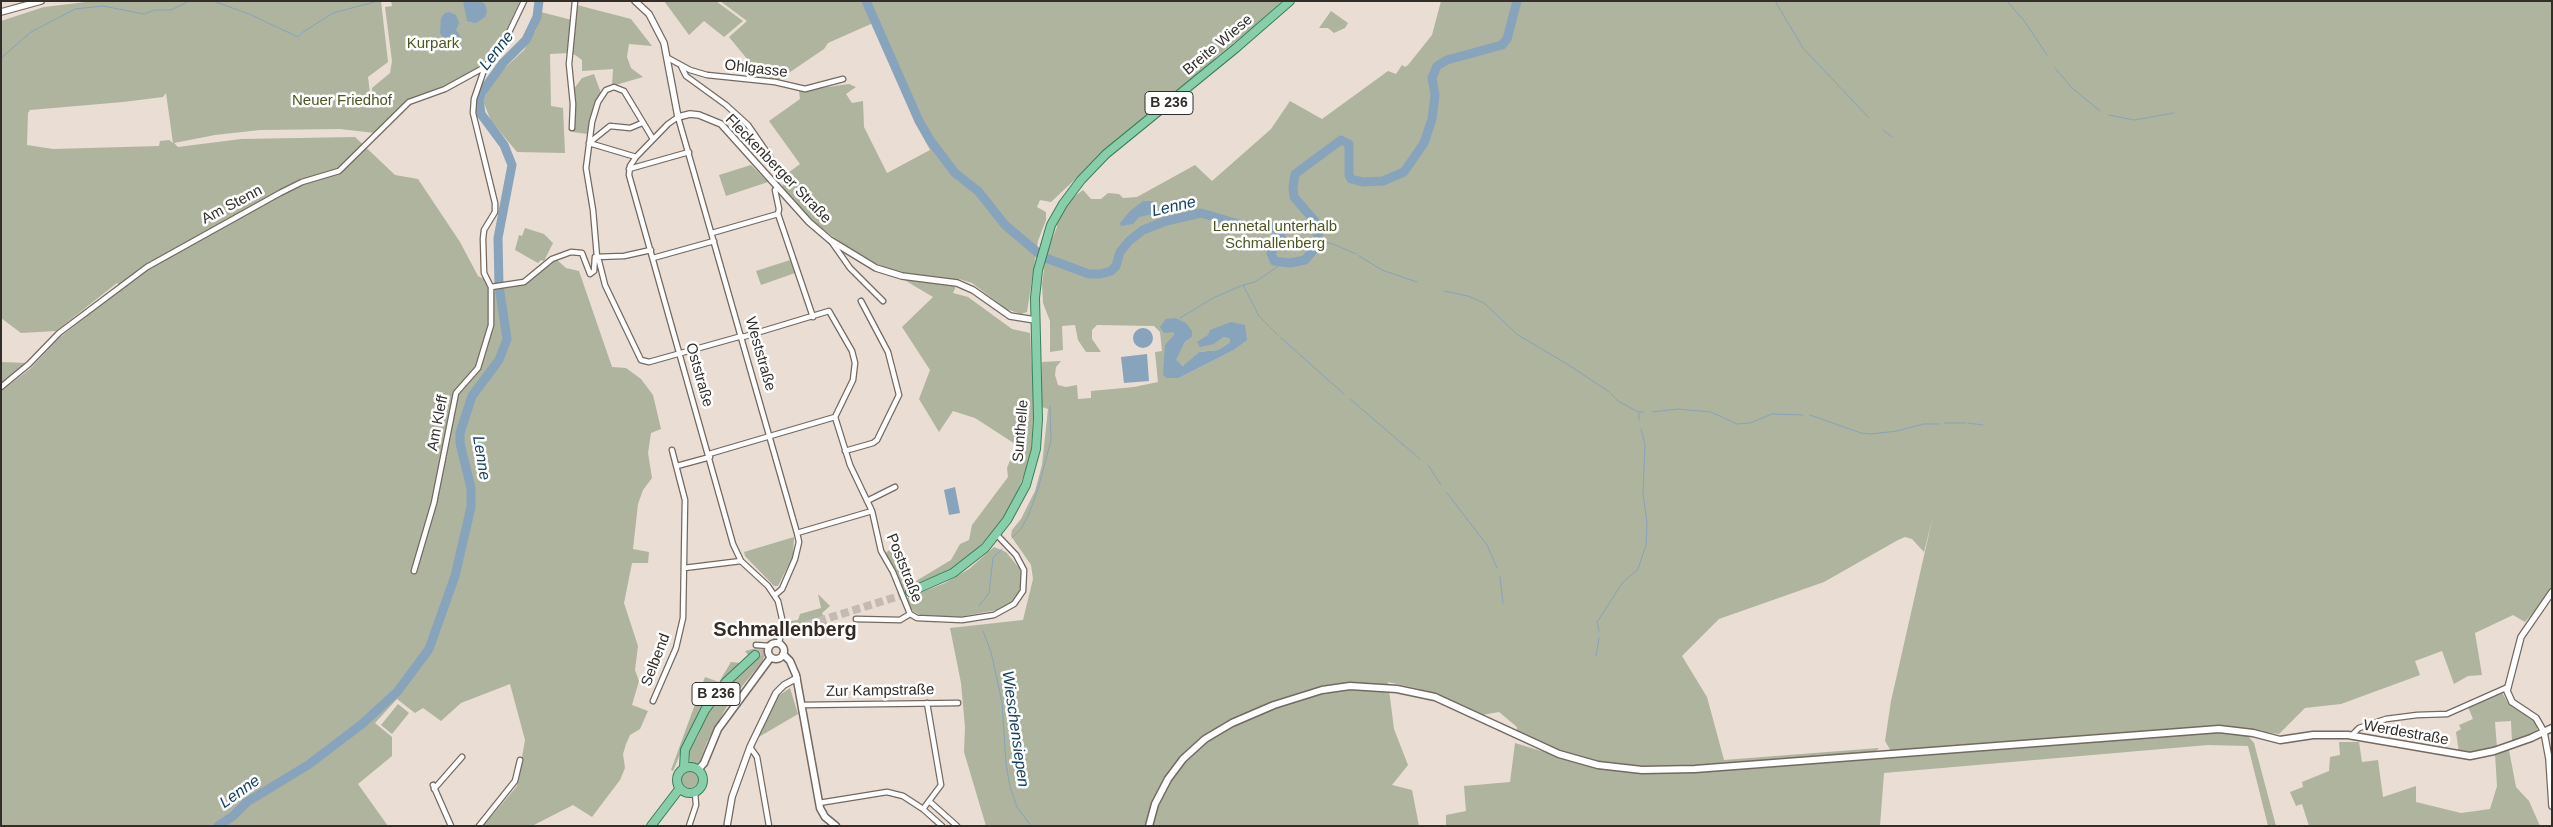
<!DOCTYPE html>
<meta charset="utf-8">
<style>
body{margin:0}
#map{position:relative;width:2553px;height:827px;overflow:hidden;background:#eaddd3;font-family:Helvetica,sans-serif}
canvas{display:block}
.frame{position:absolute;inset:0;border:2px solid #332e2a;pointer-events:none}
</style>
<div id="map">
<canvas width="2553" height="827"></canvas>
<div class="frame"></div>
</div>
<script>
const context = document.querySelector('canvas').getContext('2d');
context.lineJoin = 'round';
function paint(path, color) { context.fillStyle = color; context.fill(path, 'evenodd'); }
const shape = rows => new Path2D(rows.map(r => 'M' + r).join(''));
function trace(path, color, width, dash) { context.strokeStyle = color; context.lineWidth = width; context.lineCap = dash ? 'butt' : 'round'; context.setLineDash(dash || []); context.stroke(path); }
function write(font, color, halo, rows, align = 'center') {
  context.font = font + ' Helvetica,sans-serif'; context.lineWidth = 5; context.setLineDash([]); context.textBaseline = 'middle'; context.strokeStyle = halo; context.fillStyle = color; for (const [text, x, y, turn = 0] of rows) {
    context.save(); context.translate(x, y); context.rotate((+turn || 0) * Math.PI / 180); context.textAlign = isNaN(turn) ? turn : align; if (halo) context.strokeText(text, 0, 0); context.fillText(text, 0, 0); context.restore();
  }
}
const green = shape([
 [94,1,381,1,388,62,368,77,371,102,383,101,372,100,372,88,390,73,392,61,385,7,392,6,391,1,520,1,502,39,489,57,470,74,441,89,407,101,375,133,340,129,260,130,215,135,174,143,178,147,241,139,355,137,395,175,418,179,460,242,478,276,502,288,523,284,556,259,566,268,579,271,612,367,626,368,641,379,653,395,661,429,651,433,648,453,652,478,643,490,638,504,633,549,649,552,648,563,632,563,624,603,638,646,635,670,639,681,632,705,648,711,640,729,630,735,626,744,623,754,625,768,620,780,592,817,573,805,532,826,483,826,517,786,525,740,510,684,461,703,441,721,423,708,415,713,397,699,375,723,392,737,392,756,358,784,388,826,1,826,1,391,30,369,59,338,123,288,117,283,56,331,21,333,1,318,1,21,44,7],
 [166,93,173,143,169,140,160,141,159,146,53,149,27,145,28,113,30,110,123,102,163,97],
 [664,1,716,1,743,21,724,37,704,21,689,35],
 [720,1,1282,1,1250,30,1216,57,1211,64,1102,154,1051,202,1040,200,1037,207,1046,212,1046,220,1038,241,1027,312,1021,314,1006,309,972,283,959,279,953,293,968,297,1012,329,1030,333,1034,400,1031,455,1015,499,997,529,961,565,913,589,902,592,885,554,891,548,898,566,911,584,951,560,960,544,969,540,972,525,1008,477,1007,468,1013,453,1020,449,1026,451,975,418,953,411,939,432,919,399,930,370,902,327,933,297,842,243,812,221,782,189,784,176,800,164,769,121,800,99,799,91,849,84,856,87,846,94,852,103,863,101,864,127,887,173,930,150,915,122,873,23,828,43,824,49,777,81,762,77,729,37,747,21],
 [1441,1,2552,1,2552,592,2525,622,2513,615,2475,633,2482,675,2468,676,2454,684,2442,651,2415,661,2420,675,2341,704,2305,708,2279,734,2228,727,1891,751,1885,741,1891,701,1933,516,1924,552,1912,539,1905,537,1898,540,1824,582,1719,619,1682,656,1707,697,1724,760,1879,748,1874,753,1681,767,1634,767,1594,761,1560,752,1516,733,1517,727,1499,712,1482,715,1420,689,1388,682,1394,729,1408,765,1392,785,1412,790,1419,826,986,826,964,752,965,727,961,683,950,628,1023,620,1033,579,1031,565,1011,536,1012,530,1021,519,1035,491,1042,465,1048,409,1042,407,1042,362,1061,361,1056,367,1055,375,1058,385,1066,387,1077,385,1078,399,1091,398,1091,391,1134,387,1158,382,1155,352,1162,351,1160,332,1154,326,1097,325,1092,330,1092,339,1101,352,1086,352,1078,340,1075,325,1062,326,1063,350,1050,352,1050,321,1043,303,1042,284,1046,255,1057,227,1057,221,1070,200,1083,190,1091,199,1101,199,1108,193,1119,194,1123,198,1137,197,1195,165,1212,181,1271,129,1290,101,1322,119,1388,71,1396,74,1402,65,1405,67,1408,65,1432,35],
 [1231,322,1232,351,1179,378,1167,378,1174,335,1173,332,1192,337,1185,342,1175,361,1184,366,1199,352,1218,350,1229,343,1230,339,1224,337,1214,344],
 [577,5,631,19,652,46,629,44,627,57,631,68,643,77,612,86,613,69,582,71,582,60,575,55,569,53,550,54,551,106,563,108,565,153,517,152,491,121,483,101,492,80,524,50,536,30,541,12,572,20],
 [1331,11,1348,23,1345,28,1334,33,1328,28,1319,28],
 [594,74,601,93,596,101,587,134,573,132,575,111,573,90,582,78],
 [751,165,768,182,726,196,719,175],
 [525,228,544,234,553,243,544,261,541,260,538,263,515,250,519,235,522,236],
 [790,260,795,273,761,285,756,271],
 [1,362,27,363,1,386],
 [794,537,793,556,778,586,774,586,745,556,744,552],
 [994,547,1006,552,1020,569,1022,580,1019,593,1010,603,997,610,959,617,920,615,913,611,905,599,945,583,969,569],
 [818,594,830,606,822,613,827,623,823,627,805,635,795,637,790,628,790,621,798,620,800,614,821,608],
 [757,648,765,650,766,652,762,662,730,701,707,742,700,761,696,764,690,763,689,752,699,734,703,720,727,686,758,657,753,651,748,655,745,651],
 [731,662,741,663,720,684,701,710,692,726,673,771,671,770,705,677,719,682],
 [790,688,798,714,757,738,777,697],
 [2501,691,2508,703,2537,723,2537,733,2512,742,2511,721,2495,722,2497,748,2479,753,2459,753,2456,732,2461,729,2459,725,2473,719,2468,707],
 [398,704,409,713,392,734,381,725],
 [2215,732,2247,735,2254,743,2276,826,2268,826,2248,746,2208,745,1884,773,1880,826,1446,826,1446,815,1466,811,1464,786,1510,782,1515,743,1597,768,1623,772,1665,773],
 [2339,742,2359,742,2362,762,2378,760,2383,797,2416,786,2416,802,2461,813,2490,809,2497,786,2495,754,2509,750,2516,787,2529,801,2540,826,2309,826,2302,804,2296,806,2290,792,2303,787,2302,782,2329,771,2330,757,2340,755],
 '681 779a9 9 0 1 1 18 0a9 9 0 1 1-18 0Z'
]);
const water = shape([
 [463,1,479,1,485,4,487,12,485,17,476,23,467,21],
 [449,12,456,15,459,23,456,30,461,37,461,42,455,48,449,45,440,33,441,18,445,13],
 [1143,201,1153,201,1156,208,1154,214,1139,217,1133,224,1121,226,1120,223,1130,211],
 [1175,318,1186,323,1192,331,1192,337,1185,342,1176,360,1183,366,1199,352,1218,350,1229,343,1230,339,1224,337,1214,344,1200,347,1197,342,1208,335,1210,330,1231,322,1245,325,1247,340,1232,351,1179,378,1167,378,1163,375,1165,345,1174,335,1173,332,1164,333,1160,327,1166,319],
 '1133 338a10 10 0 1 1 20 0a10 10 0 1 1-20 0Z',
 [1147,354,1149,381,1124,383,1121,357],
 [955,487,960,513,949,515,944,490]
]);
const stream = shape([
 [213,1,249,14,298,37,303,32,333,13,378,1],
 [1775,1,1803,48,1869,118],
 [2007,1,2025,22,2047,55],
 [1,58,31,32,75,9,103,6,144,14,155,10,171,10,189,1],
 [2055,68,2071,87,2100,111],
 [2109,115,2134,120,2174,113],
 [1883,130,1892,137],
 [1318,240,1333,244,1356,254],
 [1359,256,1382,270,1417,282],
 [1444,291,1468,296,1484,303,1518,335,1567,364,1608,391,1618,401,1638,412,1644,412],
 [1180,318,1213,298,1243,285],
 [1279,336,1259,316,1243,285,1255,282,1283,263],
 [1280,337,1344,394],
 [1350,399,1420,459],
 [1652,412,1678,409,1711,412,1737,424,1750,423,1772,414,1803,415],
 [1639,413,1639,420],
 [1810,415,1861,433,1871,434,1897,431,1923,424,1939,424],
 [1945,423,1966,423],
 [1968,423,1983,425],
 [1428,465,1441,485],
 [1447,493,1487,545,1497,568],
 [1012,538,1021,529,1029,514,1038,489,1051,440,1050,406],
 [1500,577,1503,603],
 [979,606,989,593,993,558,1002,549],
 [983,631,991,652,1002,702,1006,764,1010,787,1017,807,1031,826],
 [1599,631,1597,622,1623,582,1638,569,1646,545,1647,523,1643,494,1645,444,1641,429],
 [1596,656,1599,638]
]);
const river = shape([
 [866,1,919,121,930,140,955,173,978,191,1005,225,1043,257,1089,274,1100,274,1111,271,1116,266,1120,252,1129,241,1143,230,1166,221,1201,213,1242,225,1276,228,1281,237,1271,253,1274,261,1290,263,1305,260,1315,248,1320,227,1294,197,1293,188,1295,174,1341,140,1349,144,1349,175,1351,179,1363,182,1383,181,1404,172,1424,143,1432,119,1435,95,1432,78,1437,66,1447,60,1502,45,1507,39,1517,1],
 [218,826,233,816,247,802,308,765,362,724,397,692,429,649,455,576,471,507,471,488,460,443,460,433,472,396,499,360,507,339,499,286,498,238,512,165,504,145,481,114,479,100,482,92,503,63,526,40,537,17,539,1]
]);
const primaryTunnel = shape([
 [755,655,778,639,809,624,909,593]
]);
const minor = shape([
 [668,58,690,70,707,75,775,82,805,89,843,79],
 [681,66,686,76,726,105,748,125,779,170],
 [572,128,573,104,569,64,575,1],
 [589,143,610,126,630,128,642,123],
 [589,143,636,157],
 [629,169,689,152],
 [777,188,775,190,779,209,778,214,813,317],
 [712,233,778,214],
 [831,241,850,268,883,301],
 [597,257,593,210,586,168,592,122,598,102,606,90,614,87,624,91,653,139],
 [598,257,605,285,641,360,649,362,742,336],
 [653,258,714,241],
 [491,287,524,282,552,259,571,252,582,253,590,274,594,271,595,257,624,256,651,250],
 [1,387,29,364,59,333,147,267,280,193,302,182,339,171,409,102,445,89,485,67,501,49,524,1],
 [835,417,850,465,872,511,881,551,893,572,910,614,917,618,962,620,994,615,1014,604,1023,591,1024,570,1016,555,997,535],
 [845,451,873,443,877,440,899,395,888,352,861,301],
 [709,454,835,417,853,380,855,363,852,351,829,311,743,337],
 [677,466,710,457],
 [867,501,895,487],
 [797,533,872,511],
 [684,568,741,561],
 [414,571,434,503,456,393,478,368,491,325,491,287,484,273,483,239,484,230,495,212,495,203,473,113,474,99,485,67],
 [775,595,782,589,795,559,799,542,797,533,678,117,668,124,636,157,630,166,629,175,733,544,741,561,768,586,778,601,783,623,779,643],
 [856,619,900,620,910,614],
 [756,645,770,646],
 [653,701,676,648,683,618,685,500,672,450],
 [802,705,958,703],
 [2351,736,2359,728,2386,719,2417,715,2447,714,2508,687],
 [750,747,757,757,769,826],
 [433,785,451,826],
 [434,789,462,757],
 [929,801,957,826],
 [819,803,887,792,903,796,923,809,941,785,927,703],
 [923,809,942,826],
 [479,826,515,781,520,760],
 [689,826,696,805,695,792]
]);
const tertiary = shape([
 [635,1,649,14,664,43,678,117,690,114,699,115,721,124,809,222,830,240,876,268,902,276,957,283,973,290,1010,316,1035,320],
 [1,12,41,1],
 [2552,592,2521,637,2507,691,2512,702,2536,718,2544,732,2549,759,2552,806],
 [727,826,732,797,750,747,776,693,784,685,797,678]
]);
const secondary = shape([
 '768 651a8 8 0 1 1 16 0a8 8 0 1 1-16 0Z',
 [783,654,790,661,796,675,820,808,825,817,836,826],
 [698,770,704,763,718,729,771,657],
 [1149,826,1155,804,1168,779,1183,759,1205,739,1232,723,1274,705,1322,690,1350,686,1397,689,1435,697,1559,754,1598,765,1642,770,1695,769,2219,729,2253,733,2280,740,2313,735,2348,735,2470,756,2494,751,2531,738,2552,728]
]);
const primary = shape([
 [910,592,953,573,985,548,1007,520,1026,485,1036,449,1038,419,1035,298,1038,270,1051,225,1063,204,1081,180,1106,154,1236,48,1290,1],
 '677 780a13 13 0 1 1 26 0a13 13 0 1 1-26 0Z',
 [684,768,685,750,705,710,726,682,755,655],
 [651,826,680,788]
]);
const shields = [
 [1169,103,48],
 [716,694,48]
];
const shieldNames = [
 ["B 236",1169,103],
 ["B 236",716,694]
];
const parkNames = [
 ["Kurpark",433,44],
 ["Neuer Friedhof",342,101],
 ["Lennetal unterhalb",1275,227],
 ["Schmallenberg",1275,244]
];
const streetNames = [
 ["Breite Wiese",1218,45,-40],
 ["Ohlgasse",756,69,7],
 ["Fleckenberger Straße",778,169,46],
 ["Am Stenn",232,205,-28],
 ["Weststraße",760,354,74],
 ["Oststraße",699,375,74],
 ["Am Kleff",438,423,-79],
 ["Sunthelle",1021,431,-85],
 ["Poststraße",904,568,68],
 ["Selbend",656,660,-69],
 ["Zur Kampstraße",880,691,-1],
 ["Werdestraße",2406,733,10]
];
const waterNames = [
 ["Lenne",497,51,-52],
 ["Lenne",1174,207,-13],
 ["Lenne",481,458,81],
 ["Wieschensiepen",1015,729,82],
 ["Lenne",240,792,-35]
];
const districtNames = [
 ["Schmallenberg",785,630]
];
paint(green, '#aeb49e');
paint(water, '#88a3bc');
trace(stream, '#88a3bc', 1);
trace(river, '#88a3bc', 9);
trace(primaryTunnel, '#c5bab1', 8, [8, 4]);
trace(minor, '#746961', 7);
trace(tertiary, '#746961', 8);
trace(secondary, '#746961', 9);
trace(primary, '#378159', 10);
trace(minor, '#fff', 4.5);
trace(tertiary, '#fff', 5.5);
trace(secondary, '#fff', 6);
trace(primary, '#88ceaa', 8);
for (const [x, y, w] of shields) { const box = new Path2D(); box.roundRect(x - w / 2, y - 11.5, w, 23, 4); context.fillStyle = '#fff'; context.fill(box); trace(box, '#332e2a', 1); }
write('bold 14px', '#332e2a', null, shieldNames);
write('15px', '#4c5620', '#fff', parkNames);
write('15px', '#332e2a', '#fff', streetNames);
write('italic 16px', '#144265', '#fff', waterNames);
write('bold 20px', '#342a23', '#fff', districtNames);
</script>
